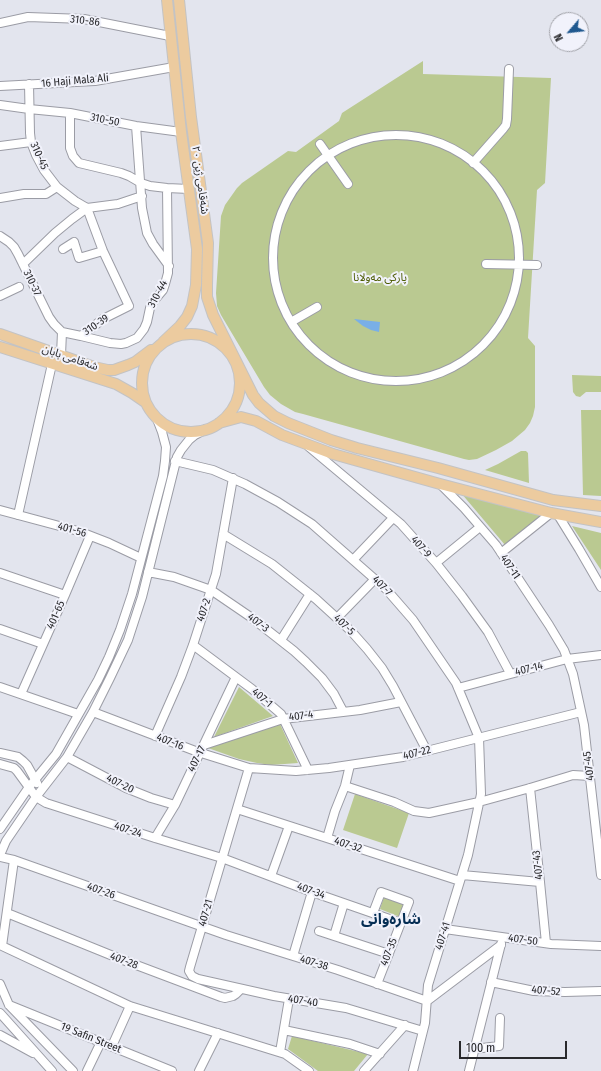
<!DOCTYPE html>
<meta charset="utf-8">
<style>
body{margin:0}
#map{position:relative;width:601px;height:1071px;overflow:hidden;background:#e3e5ee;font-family:"Fira Sans Condensed",sans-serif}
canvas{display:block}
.north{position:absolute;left:549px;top:12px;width:40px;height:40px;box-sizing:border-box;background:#f1f2fb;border:1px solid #a1a2a8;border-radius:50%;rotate:242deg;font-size:11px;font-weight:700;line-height:16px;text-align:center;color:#29292c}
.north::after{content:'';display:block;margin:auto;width:14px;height:18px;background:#1f588f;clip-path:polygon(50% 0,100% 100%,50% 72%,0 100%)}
.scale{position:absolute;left:459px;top:1041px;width:108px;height:18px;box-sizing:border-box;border:2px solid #29292c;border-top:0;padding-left:5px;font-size:12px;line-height:14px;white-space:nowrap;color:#29292c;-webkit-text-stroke:3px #f1f2fb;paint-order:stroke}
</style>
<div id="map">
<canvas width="601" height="1071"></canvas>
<div class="north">N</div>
<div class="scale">100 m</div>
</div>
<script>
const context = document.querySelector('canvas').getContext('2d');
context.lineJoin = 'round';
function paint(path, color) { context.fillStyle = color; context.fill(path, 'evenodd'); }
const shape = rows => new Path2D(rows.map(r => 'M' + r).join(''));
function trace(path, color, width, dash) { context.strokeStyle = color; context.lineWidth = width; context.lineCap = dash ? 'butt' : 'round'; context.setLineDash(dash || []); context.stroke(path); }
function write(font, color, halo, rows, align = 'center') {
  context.font = font + ' "Fira Sans Condensed","Noto Sans Arabic",sans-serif'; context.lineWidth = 4; context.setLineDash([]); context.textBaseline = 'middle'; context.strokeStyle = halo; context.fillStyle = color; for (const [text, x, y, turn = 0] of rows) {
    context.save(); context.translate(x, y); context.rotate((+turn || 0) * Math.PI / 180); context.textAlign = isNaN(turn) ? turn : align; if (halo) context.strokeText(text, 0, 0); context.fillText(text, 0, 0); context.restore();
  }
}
const green = shape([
 [423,61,423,74,551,78,545,183,537,190,528,338,535,346,535,407,533,416,530,423,525,430,512,441,496,450,477,459,469,460,464,459,303,414,295,412,281,404,270,395,264,387,221,315,217,306,216,293,221,216,225,205,237,188,242,183,288,151,296,152,339,121,342,113],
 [572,375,601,376,601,392,586,392,580,397,576,396,573,392],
 [581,410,601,410,601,496,583,495],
 [521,451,526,451,528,453,529,483,485,470,498,464],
 [461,493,486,500,542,516,505,545],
 [572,526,601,533,601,570],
 [239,687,273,716,214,737],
 [280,724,298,763,271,765,257,763,239,759,208,748],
 [355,794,409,813,397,848,343,830],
 [384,897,404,904,400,917,380,909],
 [292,1036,368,1054,354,1071,318,1071,288,1049]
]);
const water = shape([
 [354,319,380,322,379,332,371,330,363,326]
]);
const minor = shape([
 [0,23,28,17,84,19,170,36],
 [29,84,30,133,31,142,36,155,44,170,57,187,75,201,87,208],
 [0,86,95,81,174,67],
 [0,105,29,109,70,113,136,126,181,132],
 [70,113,70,148,73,156,79,163,121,173,129,176,141,183,150,186,167,188,189,189],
 [136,126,142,208,147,233,153,244,169,266],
 '273 258a123 123 0 1 1 246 0a123 123 0 1 1-246 0Z',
 [320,144,348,184],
 [0,146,31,142],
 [473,163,503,129,506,125,507,119,509,69],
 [0,198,24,194,46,194,57,187],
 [0,236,9,242,14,247,18,254,49,317,54,324,62,332],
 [63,249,74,242,79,258,103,251],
 [23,264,55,233,72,219,87,208,118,204,142,196],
 [486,264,537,265],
 [0,296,19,287],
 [291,322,317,307],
 [81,336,110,343,121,344,126,343,137,338,144,329,147,322,150,308,152,303,163,290,165,284,168,273,167,188],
 [61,355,62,332,81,336,103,319,129,306,103,251,87,208],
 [309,447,401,524,436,563,462,596,488,632,510,673],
 [175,461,213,470,245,484,278,502,312,524,386,589,413,620,456,683,479,738,481,794,468,855,428,985,425,1023,413,1071],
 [440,484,464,508,496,545,549,625,564,650,573,674,584,725,601,875],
 [0,510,78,531,109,543,141,558],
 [18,515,52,364],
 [558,515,579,549,601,587],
 [223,534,272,564,316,599,351,631,367,649,382,668,393,686,427,751],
 [501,553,551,513],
 [353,560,393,518],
 [436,563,480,527],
 [148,572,174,577,211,590,252,618,294,651,306,662,322,678,334,694,343,711],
 [0,573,65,595],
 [337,618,375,579],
 [0,629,43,644],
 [281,640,310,594],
 [193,645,252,689,281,714,308,770],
 [0,687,78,714],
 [458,688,567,659,601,655],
 [21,694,65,595,90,536],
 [93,712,198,752,249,768,296,771,329,768,403,757,581,712],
 [155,736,181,677,193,645,216,574,233,478],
 [204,745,283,719,360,710,401,702],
 [0,753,18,757,23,761,27,765,37,783],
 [67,757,126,788,151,798,175,805],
 [0,764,14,768,17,771,36,797,46,803,155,838,222,858,312,892,401,923],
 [249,768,190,967,189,971,192,976,198,979,274,996,346,1008,423,1031],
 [345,786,394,802,414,811,429,813,479,802,530,788,573,775,590,776],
 [530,788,540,882,546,943],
 [237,809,460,881],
 [0,829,29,787,56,754,98,680,109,657,120,630,132,594,163,476,165,461,166,447,162,432,157,419],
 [155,838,175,805,236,677],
 [327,838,335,811,345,786,350,765],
 [0,855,6,841,36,797,67,757,93,712,110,678,128,640,142,597,177,457,181,450,189,440,195,435,206,429],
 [0,857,14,860,226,935,338,970,427,1001,501,945],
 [462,875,540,882],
 [271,876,289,826],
 [7,913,123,960,221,997,225,998,233,996,236,994,241,989],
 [373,913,381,892,409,902,377,984],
 [445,929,551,944,601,946],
 [319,931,389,954],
 [334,936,344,903],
 [0,945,130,1006,285,1054,309,1071],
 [2,946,14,860],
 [293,956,312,892],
 [491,982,534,991,565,992,601,991],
 [0,984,9,1005,73,1071],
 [9,1005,172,1071],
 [0,1013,52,1071],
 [284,1030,350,1044,380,1054],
 [0,1035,33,1053],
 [112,1046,130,1006],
 [474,1049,499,1046,500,1018],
 [280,1052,289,999],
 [87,1071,101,1042],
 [199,1071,218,1033],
 [364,1071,405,1025],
 [469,1071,501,944]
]);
const major = shape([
 [179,0,191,117,208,243,207,285,207,297,213,315,253,395,259,403,274,416,288,423,331,440,357,448,438,468,553,500,601,506],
 '142 383a49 49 0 1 1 98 0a49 49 0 1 1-98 0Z',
 [0,334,94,367,108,370,114,370,128,365,135,362,151,350],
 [163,342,180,326,187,317,192,306,196,285,197,249,181,132,167,0],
 [0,347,116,384,132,393,145,402],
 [219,423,241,417,256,421,282,435,333,454,440,484,551,513,601,522]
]);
const streetNames = [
 ["310-86",85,21,7],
 ["16 Haji Mala Ali",75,81,-5],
 ["310-50",105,120,11],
 ["310-45",39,156,66],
 ["شەقامی ژین ٢٠",200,180,82],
 ["310-37",32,283,64],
 ["310-44",158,294,-62],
 ["310-39",96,325,-34],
 ["شەقامی بابان",70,358,19],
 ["401-56",72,530,16],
 ["407-9",421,547,48],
 ["407-11",510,567,56],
 ["407-7",382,586,45],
 ["407-2",204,610,-72],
 ["401-65",56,615,-66],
 ["407-3",258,623,37],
 ["407-5",344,625,44],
 ["407-14",529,669,-14],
 ["407-1",262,698,41],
 ["407-4",301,716,-7],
 ["407-16",170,742,21],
 ["407-22",417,753,-14],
 ["407-17",197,759,-64],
 ["407-45",589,766,-97],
 ["407-20",120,784,26],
 ["407-24",128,830,18],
 ["407-32",348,845,18],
 ["407-43",538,865,-96],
 ["407-26",101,891,20],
 ["407-34",311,891,20],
 ["407-21",206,913,-74],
 ["407-41",443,936,-73],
 ["407-50",523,940,8],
 ["407-35",389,952,-69],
 ["407-28",124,961,21],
 ["407-38",314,963,17],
 ["407-52",546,991,5],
 ["407-40",303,1001,9],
 ["19 Safin Street",91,1038,22]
];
const parkNames = [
 ["پارکی مەولانا",380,278]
];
const districtNames = [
 ["شارەوانی",391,920]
];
paint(green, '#bac991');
paint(water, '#79afe7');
trace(minor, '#9b9ca5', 10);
trace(major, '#c3c3c4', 12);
trace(minor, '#fff', 8);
trace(major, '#eccb9f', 10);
write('11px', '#29292c', '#f1f2fb', streetNames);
write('11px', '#4d5b02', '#f1f2fb', parkNames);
write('bold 15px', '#052e54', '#f1f2fb', districtNames);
</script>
